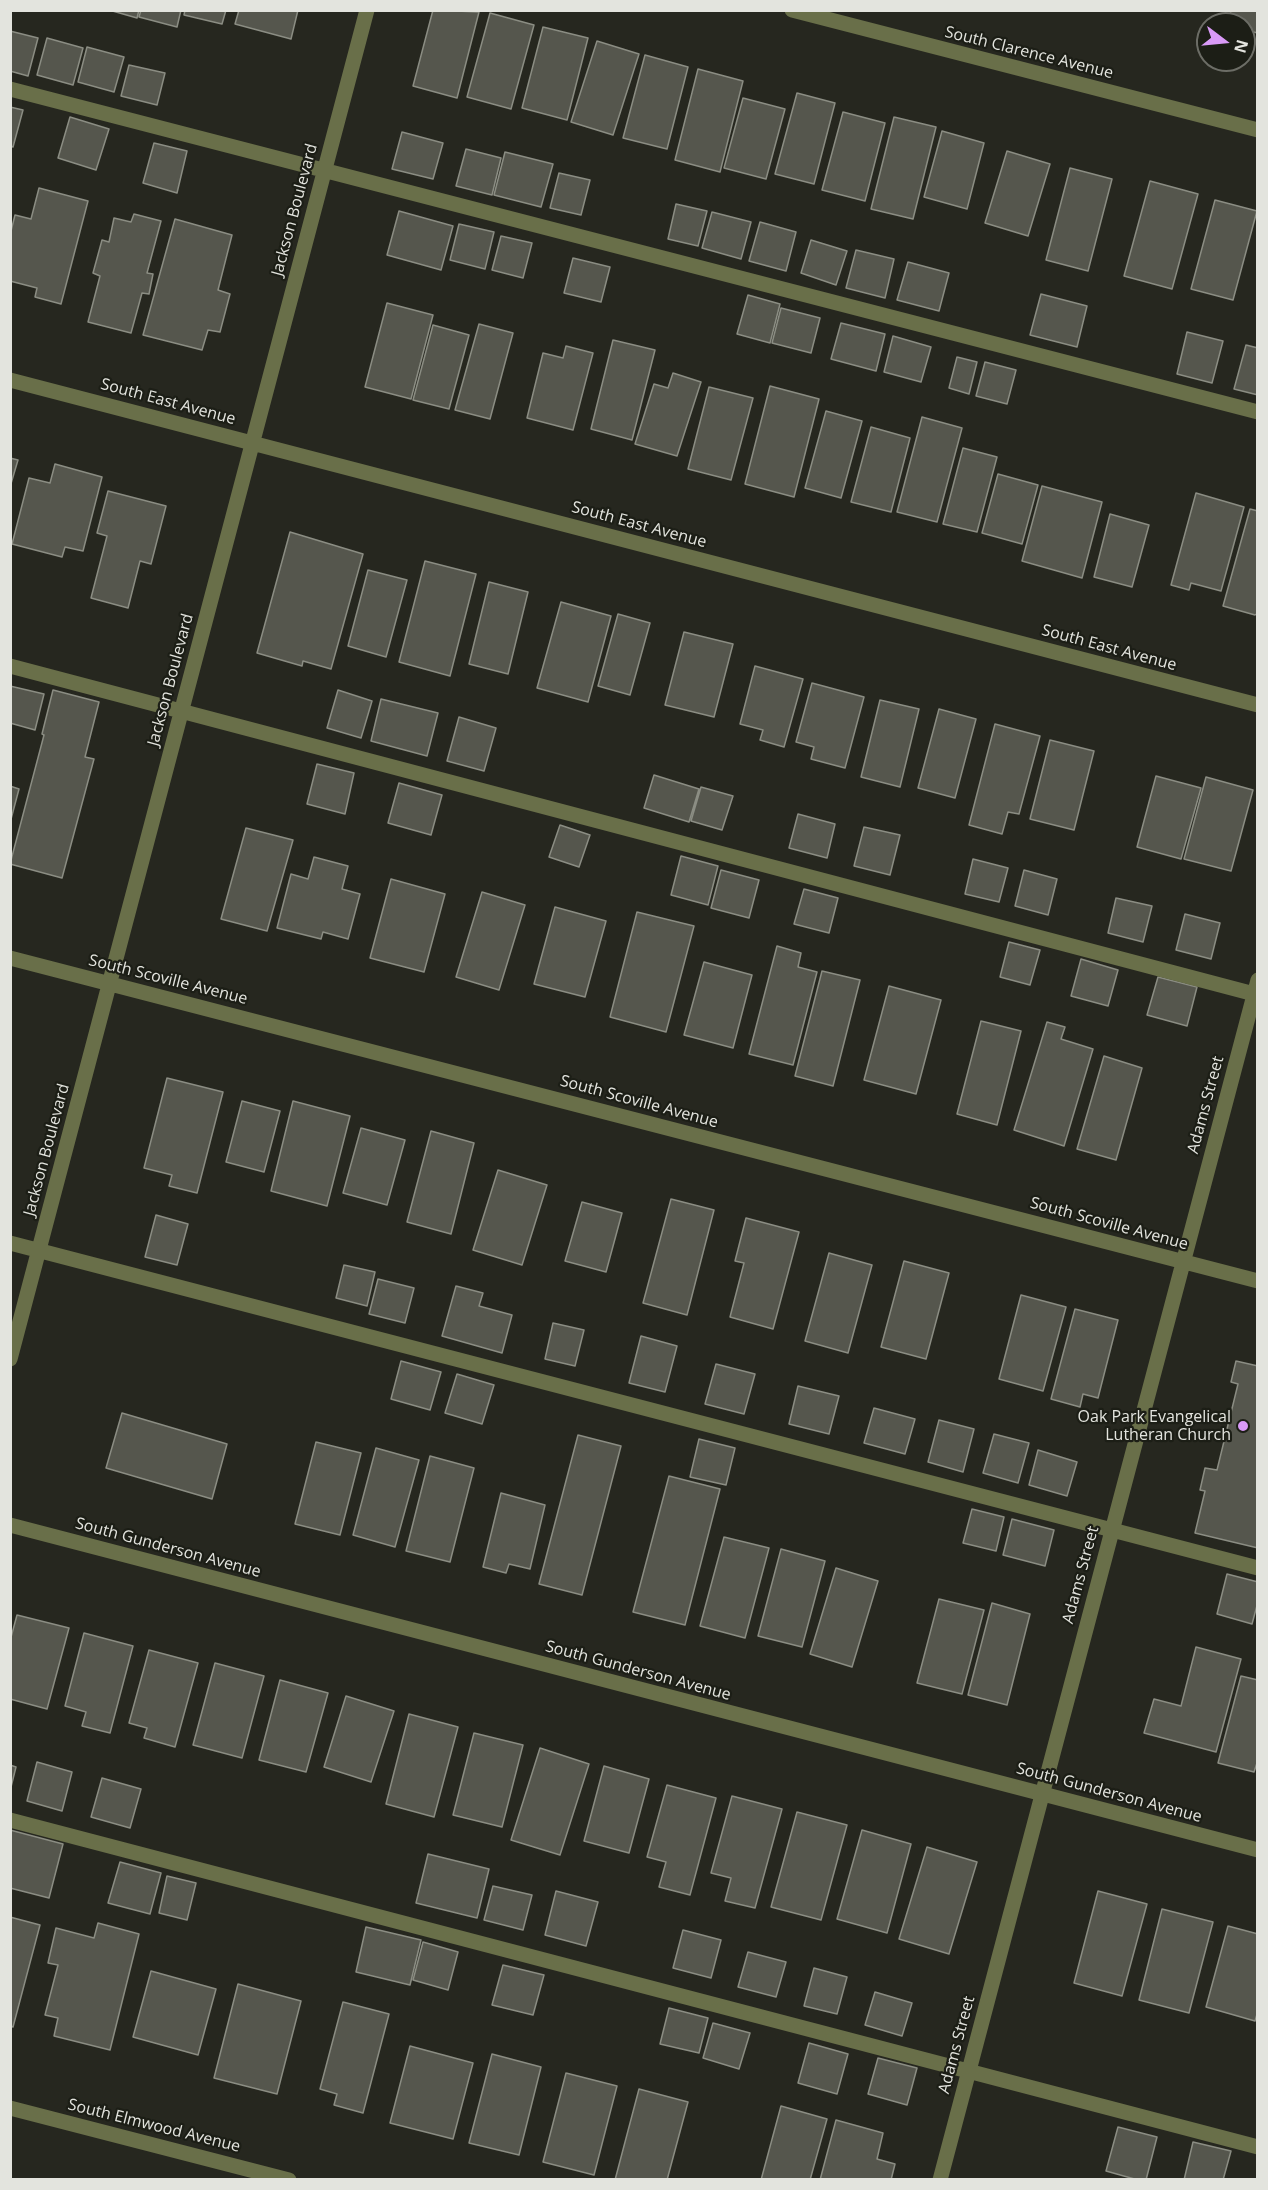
<!DOCTYPE html>
<style>
body{margin:0}
#map{position:relative;width:1268px;height:2190px;overflow:hidden;background:#26271f;font-family:"Open Sans",sans-serif}
canvas{display:block}
.frame{position:absolute;inset:0;border:12px solid #e3e4de;pointer-events:none}
.north{position:absolute;left:1196px;top:12px;width:60px;height:60px;box-sizing:border-box;background:#1c1e16;border:2px solid #6c6d66;border-radius:50%;rotate:106deg;font-size:16px;font-weight:700;line-height:24px;text-align:center;color:#e3e4de}
.north::after{content:'';display:block;margin:auto;width:21px;height:27px;background:#d99af7;clip-path:polygon(50% 0,100% 100%,50% 72%,0 100%)}
</style>
<div id="map">
<canvas width="1268" height="2190"></canvas>
<div class="frame"></div>
<div class="north">N</div>
</div>
<script>
const context = document.querySelector('canvas').getContext('2d');
context.lineJoin = 'round';
function paint(path, color) { context.fillStyle = color; context.fill(path, 'evenodd'); }
const shape = rows => new Path2D(rows.map(r => 'M' + r).join(''));
function trace(path, color, width, dash) { context.strokeStyle = color; context.lineWidth = width; context.lineCap = dash ? 'butt' : 'round'; context.setLineDash(dash || []); context.stroke(path); }
function write(font, color, halo, rows, align = 'center') {
  context.font = font + ' "Open Sans",sans-serif'; context.lineWidth = 4.5; context.setLineDash([]); context.textBaseline = 'middle'; context.strokeStyle = halo; context.fillStyle = color; for (const [text, x, y, turn = 0] of rows) {
    context.save(); context.translate(x, y); context.rotate((+turn || 0) * Math.PI / 180); context.textAlign = isNaN(turn) ? turn : align; if (halo) context.strokeText(text, 0, 0); context.fillText(text, 0, 0); context.restore();
  }
}
const building = shape([
 [109,10,139,10,137,18,109,10],
 [141,10,181,10,177,27,139,17,141,10],
 [185,10,226,10,222,24,184,15,185,10],
 [239,10,298,10,291,39,235,24,239,10],
 [433,10,479,12,457,98,413,86,433,10],
 [1231,10,1258,10,1258,33,1244,30,1244,24,1228,24,1231,10],
 [490,13,534,25,511,109,467,97,490,13],
 [543,27,588,38,567,120,522,108,543,27],
 [10,31,38,38,28,76,10,71,10,31],
 [47,38,83,48,73,85,37,75,47,38],
 [597,41,639,54,613,135,571,122,597,41],
 [87,47,124,57,114,92,78,82,87,47],
 [645,55,688,67,667,149,623,138,645,55],
 [129,65,165,73,157,105,121,96,129,65],
 [698,69,743,81,720,172,675,160,698,69],
 [797,93,835,103,814,184,775,174,797,93],
 [743,98,785,109,766,179,724,168,743,98],
 [10,107,23,110,13,147,10,146,10,107],
 [843,112,885,123,865,201,822,190,843,112],
 [70,117,109,129,96,170,58,158,70,117],
 [894,117,936,127,913,219,871,209,894,117],
 [942,131,984,143,967,209,924,197,942,131],
 [402,132,443,143,433,179,392,169,402,132],
 [154,143,187,151,177,193,143,183,154,143],
 [466,149,501,158,492,195,456,186,466,149],
 [1007,151,1050,164,1028,236,985,223,1007,151],
 [505,152,553,164,541,207,494,195,505,152],
 [1070,168,1112,179,1088,271,1046,260,1070,168],
 [559,173,590,180,581,215,550,208,559,173],
 [1150,181,1198,194,1172,289,1124,276,1150,181],
 [39,188,88,201,61,304,35,297,37,288,10,281,10,235,15,215,31,219,39,188],
 [1215,200,1257,211,1233,300,1191,289,1215,200],
 [676,204,707,211,698,246,668,239,676,204],
 [399,211,453,226,441,270,387,255,399,211],
 [712,212,751,222,741,259,702,248,712,212],
 [134,214,161,221,147,273,153,274,149,294,142,293,131,333,88,322,100,276,93,273,102,240,109,242,114,218,131,222,134,214],
 [175,219,232,235,218,290,230,294,220,332,208,330,202,350,143,335,175,219],
 [760,222,796,232,786,271,749,261,760,222],
 [459,224,494,232,485,269,450,260,459,224],
 [501,236,532,243,523,278,492,270,501,236],
 [811,240,847,251,836,285,801,273,811,240],
 [856,250,894,259,885,298,846,288,856,250],
 [573,258,610,267,601,302,564,293,573,258],
 [908,262,949,273,939,311,897,300,908,262],
 [1041,294,1087,306,1077,347,1030,335,1041,294],
 [748,295,780,304,770,343,737,334,748,295],
 [387,303,433,315,411,399,365,387,387,303],
 [781,308,820,318,811,353,772,343,781,308],
 [841,323,885,334,876,371,831,359,841,323],
 [479,324,513,333,490,419,455,410,479,324],
 [433,325,469,335,449,409,413,400,433,325],
 [1187,332,1223,341,1212,383,1177,374,1187,332],
 [893,336,931,347,921,382,884,372,893,336],
 [613,340,655,350,632,440,591,429,613,340],
 [1246,345,1258,348,1258,395,1234,389,1246,345],
 [566,346,593,353,573,430,527,418,543,353,563,358,566,346],
 [957,357,977,362,969,394,949,388,957,357],
 [985,362,1016,370,1007,404,976,396,985,362],
 [673,373,701,382,677,456,635,444,654,384,668,388,673,373],
 [770,386,819,399,794,497,745,484,770,386],
 [709,387,753,398,731,480,688,469,709,387],
 [826,411,862,421,841,498,805,488,826,411],
 [922,417,962,428,937,522,897,512,922,417],
 [871,427,910,438,891,512,851,502,871,427],
 [963,448,997,457,977,532,943,524,963,448],
 [10,458,18,460,10,487,10,458],
 [55,464,102,477,83,551,65,547,62,557,12,544,29,478,50,483,55,464],
 [998,474,1038,485,1022,544,982,533,998,474],
 [1042,486,1102,502,1082,578,1022,561,1042,486],
 [108,491,166,506,151,564,140,561,128,608,91,598,107,536,97,533,108,491],
 [1196,493,1244,507,1221,591,1191,583,1189,590,1171,585,1196,493],
 [1250,509,1258,511,1258,613,1255,615,1223,606,1250,509],
 [1110,514,1149,525,1132,587,1094,577,1110,514],
 [290,532,363,554,331,669,303,661,302,666,257,653,290,532],
 [425,561,476,574,450,676,399,662,425,561],
 [368,570,407,580,386,657,348,646,368,570],
 [489,582,528,592,508,674,469,664,489,582],
 [561,602,611,616,588,702,537,688,561,602],
 [618,614,650,623,630,695,598,686,618,614],
 [684,632,733,644,714,717,665,705,684,632],
 [755,666,803,679,784,747,760,740,763,730,740,724,755,666],
 [812,683,864,697,845,768,811,759,814,747,796,742,812,683],
 [10,686,44,694,35,730,10,723,10,686],
 [53,690,99,702,85,757,94,759,62,878,10,864,44,735,42,734,53,690],
 [338,690,372,701,361,738,327,728,338,690],
 [381,699,438,713,427,756,371,741,381,699],
 [880,700,919,709,900,787,861,777,880,700],
 [939,709,976,719,955,798,918,788,939,709],
 [459,717,496,728,484,771,447,761,459,717],
 [995,724,1040,736,1019,814,1008,812,1002,834,969,825,995,724],
 [1050,740,1094,751,1074,830,1030,819,1050,740],
 [317,764,354,773,345,814,307,804,317,764],
 [654,775,699,789,689,822,644,808,654,775],
 [1156,776,1201,788,1181,859,1137,847,1156,776],
 [1206,777,1253,790,1231,871,1184,859,1206,777],
 [399,783,442,795,431,835,388,823,399,783],
 [10,786,19,789,10,823,10,786],
 [701,787,733,796,722,830,691,821,701,787],
 [798,814,835,824,827,858,789,848,798,814],
 [560,825,590,835,579,867,549,857,560,825],
 [864,827,900,835,890,875,854,866,864,827],
 [246,828,293,840,267,931,221,919,246,828],
 [681,856,718,866,708,905,671,895,681,856],
 [314,857,348,866,342,889,360,894,348,939,323,932,321,939,277,928,291,874,308,879,314,857],
 [973,859,1008,868,999,902,965,894,973,859],
 [721,870,759,880,749,918,711,908,721,870],
 [1024,870,1057,879,1048,915,1015,906,1024,870],
 [391,879,445,894,424,972,370,958,391,879],
 [804,889,838,898,829,933,794,924,804,889],
 [482,892,525,905,499,990,456,977,482,892],
 [1116,898,1152,906,1143,942,1108,933,1116,898],
 [555,907,606,921,585,997,534,984,555,907],
 [637,912,694,926,666,1032,610,1017,637,912],
 [1185,914,1220,923,1211,959,1176,950,1185,914],
 [1009,942,1040,950,1030,985,1000,977,1009,942],
 [777,946,801,953,798,967,817,972,793,1065,749,1054,777,946],
 [1081,959,1118,970,1108,1006,1071,996,1081,959],
 [704,962,752,975,733,1048,684,1035,704,962],
 [822,971,860,980,833,1086,795,1076,822,971],
 [1158,977,1197,987,1187,1026,1147,1015,1158,977],
 [889,986,941,1000,916,1094,864,1080,889,986],
 [981,1021,1021,1031,997,1125,957,1114,981,1021],
 [1047,1022,1065,1027,1061,1039,1093,1049,1064,1146,1014,1130,1047,1022],
 [1104,1056,1142,1068,1116,1160,1077,1149,1104,1056],
 [167,1078,223,1092,197,1193,169,1186,172,1175,144,1168,167,1078],
 [242,1101,280,1111,264,1172,226,1162,242,1101],
 [293,1101,350,1116,327,1206,271,1191,293,1101],
 [361,1128,405,1140,387,1205,343,1193,361,1128],
 [431,1131,474,1143,451,1234,407,1222,431,1131],
 [498,1170,547,1185,522,1265,473,1250,498,1170],
 [671,1199,714,1210,687,1315,643,1303,671,1199],
 [582,1202,622,1213,606,1272,565,1261,582,1202],
 [156,1215,188,1224,177,1265,145,1257,156,1215],
 [746,1218,799,1232,773,1329,730,1317,744,1263,735,1261,746,1218],
 [829,1253,872,1265,848,1353,805,1341,829,1253],
 [904,1261,949,1273,926,1359,881,1347,904,1261],
 [344,1265,375,1272,367,1306,336,1298,344,1265],
 [378,1279,414,1288,405,1323,369,1314,378,1279],
 [456,1286,483,1293,479,1306,512,1315,502,1353,442,1336,456,1286],
 [1021,1295,1066,1307,1043,1391,999,1379,1021,1295],
 [1075,1309,1118,1320,1098,1398,1083,1394,1080,1407,1051,1399,1075,1309],
 [553,1323,584,1330,575,1366,545,1359,553,1323],
 [641,1336,677,1346,665,1392,629,1383,641,1336],
 [401,1361,441,1372,430,1410,391,1399,401,1361],
 [1236,1361,1258,1366,1258,1548,1195,1533,1205,1491,1200,1490,1205,1468,1217,1470,1238,1384,1231,1382,1236,1361],
 [716,1364,755,1374,744,1414,705,1404,716,1364],
 [457,1374,494,1385,482,1424,445,1413,457,1374],
 [798,1386,839,1396,829,1434,789,1424,798,1386],
 [874,1408,915,1419,905,1454,864,1443,874,1408],
 [122,1413,227,1444,212,1499,106,1468,122,1413],
 [939,1420,974,1429,963,1472,928,1462,939,1420],
 [994,1434,1029,1443,1018,1483,983,1473,994,1434],
 [578,1435,621,1446,582,1595,539,1584,578,1435],
 [699,1439,735,1448,726,1485,690,1477,699,1439],
 [316,1442,361,1453,340,1535,295,1524,316,1442],
 [376,1448,419,1460,395,1547,353,1535,376,1448],
 [1038,1450,1077,1462,1067,1496,1029,1485,1038,1450],
 [430,1456,474,1468,450,1562,406,1551,430,1456],
 [669,1476,720,1489,685,1625,633,1612,669,1476],
 [501,1493,545,1505,530,1569,509,1564,506,1573,483,1567,501,1493],
 [972,1509,1004,1517,996,1551,963,1543,972,1509],
 [1012,1519,1054,1530,1045,1566,1003,1555,1012,1519],
 [724,1537,769,1548,745,1638,700,1626,724,1537],
 [781,1549,825,1561,802,1647,758,1636,781,1549],
 [836,1568,878,1581,852,1667,810,1654,836,1568],
 [1227,1574,1258,1582,1258,1602,1252,1624,1217,1614,1227,1574],
 [939,1599,984,1610,962,1694,917,1683,939,1599],
 [992,1603,1030,1614,1007,1705,968,1695,992,1603],
 [17,1615,69,1628,47,1709,10,1699,10,1641,17,1615],
 [84,1633,133,1646,110,1733,82,1726,86,1712,65,1706,84,1633],
 [1196,1647,1241,1659,1216,1752,1144,1733,1154,1699,1181,1706,1196,1647],
 [149,1650,198,1663,175,1747,144,1738,147,1728,129,1723,149,1650],
 [215,1663,264,1676,242,1758,193,1745,215,1663],
 [1241,1676,1258,1680,1258,1760,1254,1772,1218,1763,1241,1676],
 [280,1680,328,1693,306,1772,259,1760,280,1680],
 [346,1696,394,1711,371,1782,324,1767,346,1696],
 [409,1714,458,1727,434,1817,386,1804,409,1714],
 [474,1733,523,1745,502,1827,453,1815,474,1733],
 [540,1748,589,1764,560,1855,511,1840,540,1748],
 [37,1762,72,1772,62,1811,27,1801,37,1762],
 [10,1765,16,1767,10,1791,10,1765],
 [604,1766,649,1779,629,1853,584,1841,604,1766],
 [102,1778,141,1789,130,1828,91,1817,102,1778],
 [667,1785,716,1798,690,1895,659,1887,666,1862,647,1857,667,1785],
 [732,1796,782,1809,755,1908,725,1901,731,1878,711,1873,732,1796],
 [797,1812,847,1825,821,1920,771,1907,797,1812],
 [10,1830,63,1844,49,1898,10,1888,10,1830],
 [862,1830,911,1844,887,1933,837,1919,862,1830],
 [927,1847,977,1862,949,1954,899,1939,927,1847],
 [428,1854,489,1869,477,1918,416,1903,428,1854],
 [120,1862,161,1873,150,1914,108,1903,120,1862],
 [167,1876,196,1883,187,1920,159,1913,167,1876],
 [493,1886,532,1895,523,1930,484,1920,493,1886],
 [556,1891,598,1902,586,1946,545,1935,556,1891],
 [1098,1891,1147,1904,1122,1996,1074,1983,1098,1891],
 [1162,1909,1213,1922,1189,2013,1139,2000,1162,1909],
 [10,1917,40,1925,13,2027,10,2026,10,1917],
 [98,1923,139,1934,110,2050,54,2036,58,2018,45,2015,58,1965,48,1963,56,1928,94,1938,98,1923],
 [1228,1926,1258,1934,1258,2011,1255,2021,1206,2007,1228,1926],
 [366,1927,421,1940,410,1985,356,1972,366,1927],
 [683,1930,721,1940,711,1978,673,1968,683,1930],
 [423,1942,458,1952,448,1990,413,1980,423,1942],
 [748,1952,786,1962,776,1997,738,1987,748,1952],
 [503,1965,544,1975,533,2015,492,2005,503,1965],
 [814,1968,847,1977,837,2014,804,2006,814,1968],
 [151,1971,216,1989,198,2055,133,2037,151,1971],
 [238,1984,301,2001,277,2094,214,2078,238,1984],
 [875,1992,912,2003,902,2036,865,2025,875,1992],
 [343,2002,389,2014,363,2113,334,2105,337,2094,320,2089,343,2002],
 [669,2008,708,2018,699,2053,660,2044,669,2008],
 [713,2023,750,2033,739,2069,703,2058,713,2023],
 [809,2043,848,2054,837,2094,798,2083,809,2043],
 [410,2046,473,2063,453,2139,390,2123,410,2046],
 [492,2054,541,2067,519,2155,469,2143,492,2054],
 [878,2058,917,2068,907,2105,868,2094,878,2058],
 [566,2073,617,2086,594,2175,543,2162,566,2073],
 [639,2089,688,2102,667,2180,615,2180,639,2089],
 [781,2106,827,2119,810,2180,761,2180,781,2106],
 [836,2120,883,2133,877,2159,895,2164,891,2180,820,2180,836,2120],
 [1118,2127,1157,2137,1146,2180,1138,2180,1106,2171,1118,2127],
 [1193,2142,1231,2151,1223,2180,1184,2180,1193,2142]
]);
const minor = shape([
 [792,10,1258,130],
 [10,89,1258,412],
 [10,380,1258,705],
 [10,666,1258,995],
 [10,958,1258,1281],
 [10,1243,1258,1568],
 [10,1359,367,10],
 [10,1525,1258,1850],
 [10,1820,1258,2147],
 [10,2108,289,2180],
 [940,2180,1258,980]
]);
const markers = [
 [1243,1426,6,"#d99af7"]
];
const streetNames = [
 ["South Clarence Avenue",1029,53,14],
 ["Jackson Boulevard",295,210,-75],
 ["South East Avenue",168,402,15],
 ["South East Avenue",639,525,15],
 ["South East Avenue",1109,648,15],
 ["Jackson Boulevard",171,680,-75],
 ["South Scoville Avenue",168,980,14],
 ["South Scoville Avenue",639,1102,15],
 ["Adams Street",1206,1105,-75],
 ["Jackson Boulevard",47,1150,-75],
 ["South Scoville Avenue",1109,1224,15],
 ["South Gunderson Avenue",168,1548,15],
 ["Adams Street",1081,1575,-75],
 ["South Gunderson Avenue",638,1671,15],
 ["South Gunderson Avenue",1109,1793,15],
 ["Adams Street",957,2045,-75],
 ["South Elmwood Avenue",154,2126,14]
];
const poiNames = [
 ["Oak Park Evangelical",1231,1417],
 ["Lutheran Church",1231,1435]
];
paint(building, '#55564d');
trace(building, '#8b8d83', 1.5);
trace(minor, '#696f49', 15);
for (const [x, y, r, color] of markers) { const dot = new Path2D(); dot.arc(x, y, r, 0, 2 * Math.PI); context.fillStyle = color; context.fill(dot); trace(dot, '#1c1e16', 2); }
write('16px', '#e3e4de', '#1c1e16', streetNames);
write('16px', '#e3e4de', '#1c1e16', poiNames, 'right');
</script>
